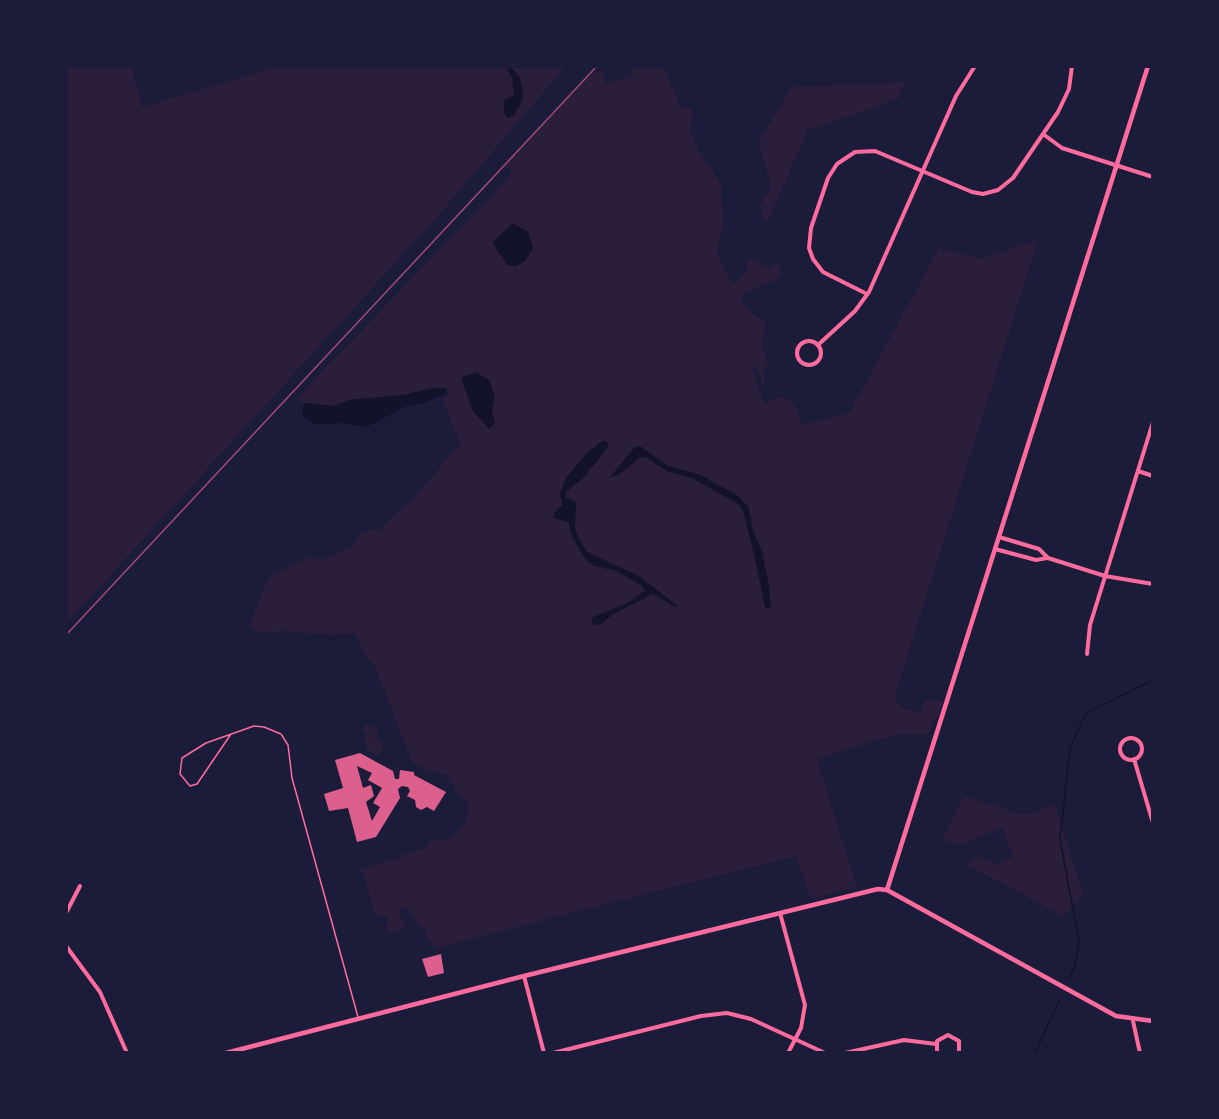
<!DOCTYPE html>
<style>
body{margin:0}
#map{position:relative;width:1219px;height:1119px;overflow:hidden;background:#1b1b3a;font-family:Arial,sans-serif}
canvas{display:block}
.frame{position:absolute;inset:0;border:68px solid #1b1b3a;pointer-events:none}
</style>
<div id="map">
<canvas width="1219" height="1119"></canvas>
<div class="frame"></div>
</div>
<script>
const context = document.querySelector('canvas').getContext('2d');
context.lineJoin = 'round';
function paint(path, color) { context.fillStyle = color; context.fill(path, 'evenodd'); }
const shape = rows => new Path2D(rows.map(r => 'M' + r).join(''));
function trace(path, color, width, dash) { context.strokeStyle = color; context.lineWidth = width; context.lineCap = dash ? 'butt' : 'round'; context.setLineDash(dash || []); context.stroke(path); }
const green = shape([
 [66,66,131,66,142,107,280,66,566,66,438,216,66,624],
 [631,66,663,66,680,106,691,109,693,119,689,130,703,159,711,167,721,185,724,222,717,253,727,275,734,283,739,280,746,272,749,259,770,268,779,261,781,275,777,279,743,295,740,299,749,311,766,322,761,345,769,365,764,367,765,386,761,386,761,375,751,365,764,404,779,397,789,399,797,409,802,425,849,413,939,248,981,259,1038,240,894,699,905,709,920,713,926,700,944,702,929,733,925,735,897,734,817,759,857,887,811,899,796,856,435,948,432,941,428,941,425,930,422,930,412,915,404,908,399,909,400,915,407,927,393,932,387,931,387,916,375,916,364,874,357,869,400,858,402,855,425,848,431,839,448,840,457,835,467,819,468,801,458,795,448,775,429,771,412,762,375,667,363,653,355,633,332,635,281,631,261,634,249,627,268,578,309,557,321,560,351,547,359,535,372,529,379,530,416,495,460,444,442,398,449,396,446,388,434,388,403,395,349,400,334,406,304,403,297,398,511,175,510,169,505,166,586,78,603,69,606,84,632,76],
 [906,82,898,99,808,130,767,223,759,207,771,188,759,142,791,87],
 [365,724,377,728,379,740,384,742,379,756,366,749,364,738,366,734,362,730],
 [964,796,1024,815,1055,805,1084,896,1063,916,965,864,976,856,998,864,1013,857,1002,827,960,846,942,839]
]);
const water = shape([
 [510,66,519,76,523,91,522,101,514,115,507,118,504,112,504,100,514,95,512,78,506,67],
 [513,223,528,232,533,248,525,261,516,266,507,265,492,242],
 [476,372,489,380,495,397,492,409,495,424,489,429,473,411,462,381,463,377],
 [434,388,446,388,446,393,424,403,407,406,366,427,342,423,315,424,302,415,304,403,334,406,349,400,403,395],
 [602,441,606,441,609,446,583,478,566,492,566,497,576,503,575,527,579,539,587,552,639,576,679,607,675,607,653,594,613,614,601,624,593,625,591,620,593,617,626,604,645,591,641,585,616,571,595,566,586,560,573,539,568,522,554,518,554,513,562,505,560,493,566,478,588,452],
 [640,446,668,466,701,475,738,496,748,506,754,533,762,551,769,586,771,609,765,607,753,549,743,511,738,504,692,478,668,472,646,457,639,458,620,474,609,478,635,447]
]);
const stream = shape([
 [1069,979,1075,966,1079,942,1060,839,1070,748,1086,713,1153,680],
 [1035,1053,1060,999]
]);
const building = shape([
 [360,753,393,771,395,779,399,779,400,770,414,772,414,775,446,792,434,811,427,807,421,810,416,807,415,800,407,796,410,791,408,787,402,786,398,789,400,798,376,837,357,842,348,808,329,811,324,794,343,788,335,760],
 [357,766,372,773,368,780,382,788,373,803,380,807,372,821,366,802,374,796,371,785,363,788],
 [441,954,444,973,428,977,422,959]
]);
const service = shape([
 [231,734,197,784,190,786,180,774,182,758,206,743,254,726,264,727,281,734,288,745,292,778,358,1017]
]);
const minor = shape([
 [1043,134,1062,148,1153,177],
 [867,294,823,272,813,259,809,248,811,228,828,178,837,164,855,152,875,151,972,192,983,194,998,190,1013,178,1058,112,1069,89,1072,66],
 '797 353a12 12 0 1 1 24 0a12 12 0 1 1-24 0Z',
 [818,345,855,311,869,292,956,96,975,66],
 [1138,471,1153,476],
 [999,537,1039,549,1048,558,1105,576,1153,584],
 [995,549,1036,560,1047,558],
 [1087,654,1090,625,1153,422],
 '1120 749a11 11 0 1 1 22 0a11 11 0 1 1-22 0Z',
 [1134,759,1153,823],
 [66,913,80,886],
 [780,913,805,1005,801,1028,788,1053],
 [66,946,100,992,127,1053],
 [524,976,544,1053],
 [1133,1021,1140,1053],
 [553,1053,701,1016,727,1013,751,1019,825,1053],
 [845,1053,904,1040,936,1044],
 [937,1053,937,1041,948,1035,959,1041,959,1053]
]);
const tertiary = shape([
 [887,890,1148,66],
 [226,1053,524,976,878,889,887,890,1116,1016,1153,1021]
]);
const rail = shape([
 [66,635,597,66]
]);
paint(green, '#2a1e3b');
paint(water, '#12122b');
trace(stream, '#12122b', 1.5);
paint(building, '#dd5f8e');
trace(service, '#ff6b9d', 1.5);
trace(minor, '#ff6b9d', 4);
trace(tertiary, '#ff6b9d', 4.5);
trace(rail, '#a44b75', 1.5);
</script>
